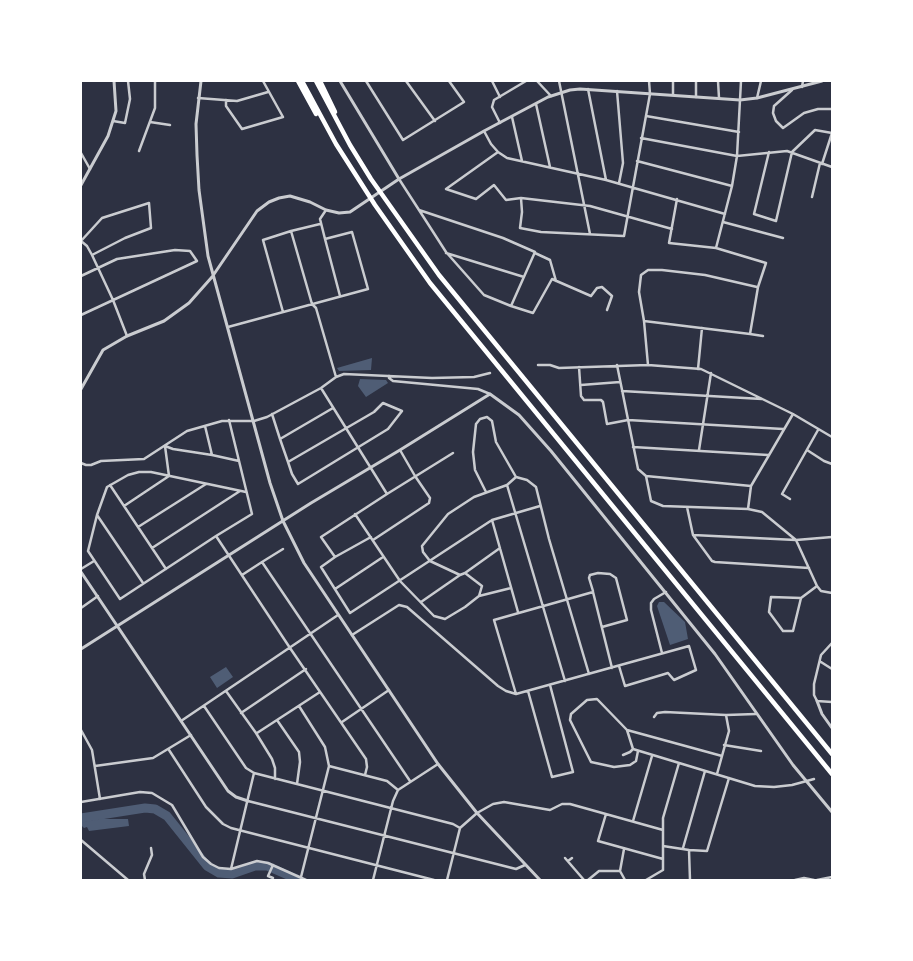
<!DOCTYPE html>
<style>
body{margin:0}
#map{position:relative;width:913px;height:961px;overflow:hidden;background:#2d3142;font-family:"Asap Condensed",sans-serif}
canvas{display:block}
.frame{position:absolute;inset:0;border:82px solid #fff;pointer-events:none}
</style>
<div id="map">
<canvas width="913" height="961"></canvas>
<div class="frame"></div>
</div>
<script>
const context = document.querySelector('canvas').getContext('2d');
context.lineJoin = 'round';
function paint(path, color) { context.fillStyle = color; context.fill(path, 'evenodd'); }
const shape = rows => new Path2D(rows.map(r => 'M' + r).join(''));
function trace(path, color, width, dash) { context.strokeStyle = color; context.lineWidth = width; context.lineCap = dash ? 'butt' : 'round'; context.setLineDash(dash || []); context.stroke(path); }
const water = shape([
 [372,358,371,370,339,371,337,368],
 [360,379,386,380,388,383,366,397,358,386],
 [659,602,664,602,685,622,688,639,670,645,657,606],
 [226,667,233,677,217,688,210,677],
 [99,819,128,819,129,826,89,831,87,827,84,828,81,825,81,822]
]);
const river = shape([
 [81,818,145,808,155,809,167,816,207,866,219,873,232,874,255,866,267,866,299,880]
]);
const minor = shape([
 [366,81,403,140,464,102,449,81],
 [406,81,435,121],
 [492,81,500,97],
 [537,81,551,96],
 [559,81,590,234],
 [673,81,673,95],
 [696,81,696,97],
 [718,81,719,98],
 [802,87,803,81],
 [588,89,606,180],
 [792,90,774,106,773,113,776,121,783,128,804,113,818,109,832,109],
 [617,91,623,163,619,183],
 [198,98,237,101,268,92],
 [757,98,761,81],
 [226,100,226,106,242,129,283,117,263,81],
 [536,104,550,167],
 [646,116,739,132],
 [512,117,522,161],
 [113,121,125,123,130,99,128,81],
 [150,122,170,125],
 [500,123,492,107,494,100,526,81],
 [484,131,491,144,498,152,507,158,606,180,725,214],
 [641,138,737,156,787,151,832,167],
 [139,151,155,108,155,81],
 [498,152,446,189,476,199,494,185,506,200,521,198,590,206,672,229],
 [769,152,754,214,776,221,792,152,815,130,832,133,822,164],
 [81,153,90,169],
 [637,161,732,186],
 [399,179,419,210],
 [812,197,820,163],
 [521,198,522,212,520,228,541,232,624,236,650,94,649,81],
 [723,222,783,238],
 [320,224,291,231,312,304,316,308,336,377],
 [325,239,340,296],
 [81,241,102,218,149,203,151,228,125,238,92,255],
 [81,241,87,246,92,255,113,300,127,336],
 [716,248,732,186,737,156,741,81],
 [446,253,524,277],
 [535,253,550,260,556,281],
 [81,276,117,259,175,250,190,251,197,261,81,315],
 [511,306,535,252,503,238,419,210,446,252,484,295,511,306,533,313,552,279,591,296,597,288,602,287,612,296,607,310],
 [283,312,263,240,291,231],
 [644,321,750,334,758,287,766,263,716,248,669,243,677,199],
 [228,327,368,289,352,232,325,239,320,219,326,210],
 [750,334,763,336],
 [538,365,550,365,559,368,648,365,701,369,793,414,832,437],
 [617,365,638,469,646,476,651,501,663,506,748,509,762,512,796,540,817,586,821,591,832,593],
 [648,365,644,321,639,292,641,275,648,270,662,270,705,275,757,287],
 [579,367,581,396,584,400,601,400,603,402,607,424,628,420,783,429],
 [698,369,702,328],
 [389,376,389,378,393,381,478,389,490,394],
 [581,385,620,382],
 [321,388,387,494,321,537,335,557,321,567,350,613,492,520,540,506],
 [622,391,762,399],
 [383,403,402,411,388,429,298,484,292,474,288,462,374,412,383,403],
 [272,414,280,439],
 [229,420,252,514,216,536,120,599,88,551,97,515,107,487,128,475,139,472,151,472,246,492],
 [205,426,212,455,239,461],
 [165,446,173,449,212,455],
 [165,446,169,476],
 [633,447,768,455],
 [699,450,711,373],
 [807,450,824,461,832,464],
 [288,462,280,439,333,408],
 [81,463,86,465,91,465,101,461,144,459,187,431,222,421,254,421,267,417,321,388,336,377,344,374,432,378,474,377,490,373],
 [646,476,751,486],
 [110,485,166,569],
 [486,492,475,470,473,452,476,424,480,419,487,417,492,421,496,442,516,477],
 [387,494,453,453],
 [790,499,782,494,818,430],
 [124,506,169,476],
 [687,507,693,535,712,561,715,562,809,568],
 [748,509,751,486,793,414],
 [355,514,400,581,434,616,445,619,465,607,479,596,511,588],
 [97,515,143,583],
 [492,520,518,612],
 [138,527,206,484],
 [693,535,796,540,832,537],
 [216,536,290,648,366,759,367,767,365,775],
 [373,540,429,503,430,498,415,476,400,450],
 [152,548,240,491],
 [335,557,371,537],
 [262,562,283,549],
 [81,569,94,561],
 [465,573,500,548],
 [242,575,262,562,410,781],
 [335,589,383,557],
 [593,591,589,578,590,575,598,573,610,574,616,578,627,620,602,627],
 [479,596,482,586,465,573,460,575,430,561,423,552,422,546,448,514,474,497,507,485],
 [801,598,793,631,783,631,769,612,771,597,801,598,817,586],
 [421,602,460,575],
 [81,608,98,596],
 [352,635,399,605,407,607,498,686,506,691,516,694,689,646,696,670,674,680,668,673,625,686,619,666],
 [832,643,821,655,814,684,814,695,817,701,832,702],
 [662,653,651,610,651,603,654,599,666,592],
 [821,662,832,669],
 [565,681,507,485,516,477,527,480,536,487,549,539,589,674],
 [226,691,256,733,272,759,275,768,275,779],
 [528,691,552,777,573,772,550,685],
 [516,694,494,620,593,592,612,668],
 [204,706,246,768,254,773,453,824,460,828,447,880],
 [299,706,325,747,329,766,301,877],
 [241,713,306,669],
 [654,717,657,713,665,712,726,715],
 [277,720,299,752,300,762,297,784],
 [181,721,338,615],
 [342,722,389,690],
 [81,730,92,750,100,799],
 [627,730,722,756,717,774],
 [257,733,320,692],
 [724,745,761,751],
 [633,749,755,786,774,787,792,785,814,779],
 [169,750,206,807,223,824,231,828,434,880],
 [623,755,630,752,633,749,627,730,597,699,587,700,571,714,570,720,591,762,614,767,630,765,636,761,638,751],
 [722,756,729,731,726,715,756,714],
 [95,766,153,758,191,735],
 [329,766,387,781,398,790],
 [248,801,516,869,525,865],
 [81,802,140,792,152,793,172,805,203,857,211,864,219,868,231,869,257,861,268,863,306,880],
 [606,814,598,841,663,859],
 [633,821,652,756],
 [460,828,477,813,493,804,504,802,550,810,562,804,570,804,663,830],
 [81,840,128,880],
 [663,846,689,850],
 [683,848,705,771],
 [624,849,620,871,625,880],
 [565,858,584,880],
 [568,861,572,858],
 [273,865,268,876,273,878],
 [231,869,254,773],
 [145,880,144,874,152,855,151,848],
 [373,880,393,801,398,790,438,764],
 [588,880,599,871,620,871],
 [646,880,663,870,663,818,679,763],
 [690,880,689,850,707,851,729,778],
 [795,880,804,878,814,880],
 [817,880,832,877]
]);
const tertiary = shape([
 [201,81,196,124,197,155,199,190,208,256,270,483,283,521,304,563,438,764,477,813,540,880],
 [340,81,399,179],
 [81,185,108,136,116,111,114,81],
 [81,389,103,350,127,336,164,321,189,303,212,277,257,211,269,202,279,198,290,196,310,202,326,210,339,213,350,212,399,179,484,131,548,97,570,90,580,89,740,100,757,98,822,81],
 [81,572,228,791,236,797,248,801],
 [81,649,311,503,400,450,490,394,519,415,551,451,715,654,793,765,832,812],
 [817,701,822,714,832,728]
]);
const motorway = shape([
 [298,81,316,114],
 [302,81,336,144,375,205,430,283,832,774],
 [316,81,350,145,371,179,439,275,832,754],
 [320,81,335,112]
]);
paint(water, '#4f5d75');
trace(river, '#4f5d75', 9);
trace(minor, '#caccd0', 2.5);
trace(tertiary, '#caccd0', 3);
trace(motorway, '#fff', 4.5);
</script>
